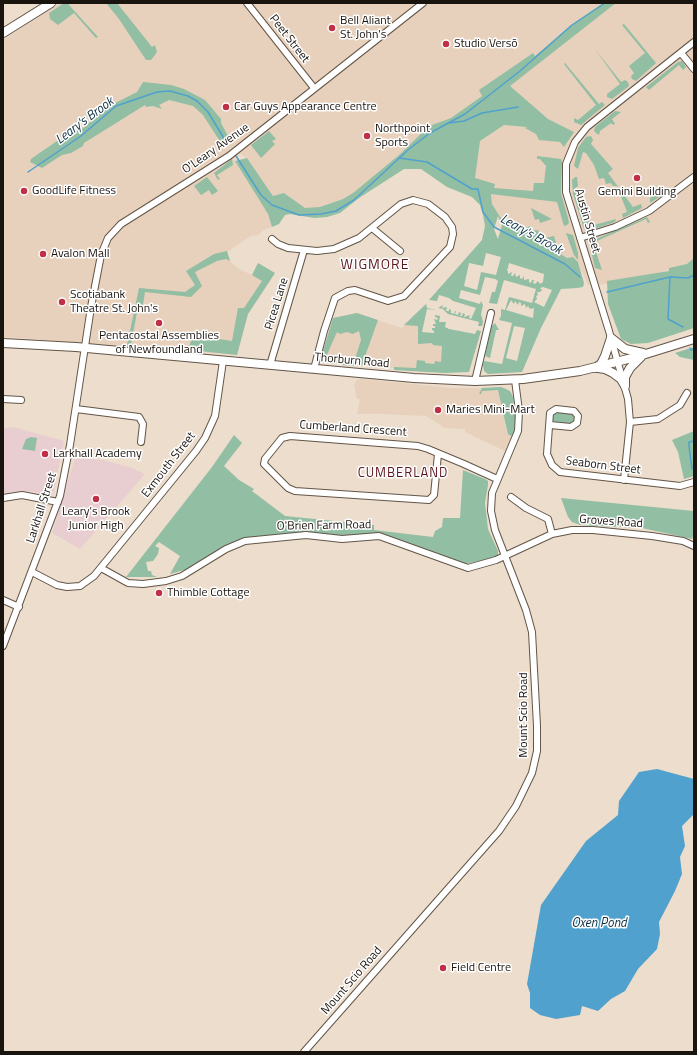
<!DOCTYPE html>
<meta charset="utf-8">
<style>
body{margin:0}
#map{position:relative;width:697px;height:1055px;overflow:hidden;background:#edddcd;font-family:"Titillium Web",sans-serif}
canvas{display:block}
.frame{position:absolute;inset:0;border:4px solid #1a140f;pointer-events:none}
</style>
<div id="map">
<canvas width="697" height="1055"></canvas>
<div class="frame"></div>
</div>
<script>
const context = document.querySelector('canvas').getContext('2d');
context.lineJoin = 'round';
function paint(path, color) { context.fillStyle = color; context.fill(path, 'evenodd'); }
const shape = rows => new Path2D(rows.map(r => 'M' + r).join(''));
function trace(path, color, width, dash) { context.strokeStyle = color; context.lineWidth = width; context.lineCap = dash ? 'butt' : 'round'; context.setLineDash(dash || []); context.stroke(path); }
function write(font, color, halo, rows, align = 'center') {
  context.font = font + ' "Titillium Web",sans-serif'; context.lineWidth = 3; context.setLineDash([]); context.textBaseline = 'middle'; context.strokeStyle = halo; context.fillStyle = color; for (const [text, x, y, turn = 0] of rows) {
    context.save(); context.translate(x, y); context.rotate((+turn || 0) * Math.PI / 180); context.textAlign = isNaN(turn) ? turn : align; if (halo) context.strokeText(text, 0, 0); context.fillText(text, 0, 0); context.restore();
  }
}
const built = shape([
 [60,3,603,3,570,26,535,56,533,53,479,90,483,95,451,118,429,126,399,155,353,193,343,199,320,207,305,209,284,193,273,196,247,158,240,154,234,159,268,214,272,227,263,230,259,235,251,236,227,252,230,261,239,269,252,275,258,263,275,273,248,314,237,355,3,337,3,40],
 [616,3,694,3,694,261,688,265,670,270,606,284,588,285,578,262,573,257,567,258,524,233,502,225,493,210,491,194,449,160,504,125,509,86],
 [418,311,418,337,442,339,446,348,445,373,320,362,333,318,357,313,402,328],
 [361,379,452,388,506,388,512,393,514,407,515,417,512,435,505,451,465,432,465,429,445,428,426,416,381,414,357,414,360,399,357,399,354,385,357,380]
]);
const education = shape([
 [13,427,64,441,53,495,25,491,3,494,3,428],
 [75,458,103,460,129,467,145,474,80,549,52,533]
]);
const green = shape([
 [64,3,70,3,69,5,98,37,96,38,74,13,58,25,50,19,49,13],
 [106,3,117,3,152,47,155,45,157,52,151,60,146,60,119,19],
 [603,3,616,3,510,86,548,119,574,132,564,147,560,142,539,140,536,134,525,128,527,127,504,125,480,141,475,178,495,184,494,188,533,191,534,183,544,183,546,166,540,159,537,159,537,156,561,159,562,162,561,193,568,218,569,223,567,225,564,226,557,202,491,194,492,204,500,217,507,222,516,223,518,221,521,229,531,226,532,231,538,230,541,239,554,236,559,253,567,258,573,257,578,262,584,283,583,287,577,288,561,289,541,328,522,372,488,374,484,371,483,365,484,361,502,364,512,323,499,320,501,316,501,309,505,310,509,297,532,303,536,289,504,280,497,304,489,303,492,292,495,292,498,281,495,279,485,277,480,295,461,290,459,298,480,304,481,301,483,305,481,314,483,322,482,326,478,326,479,322,448,314,443,309,438,308,443,305,442,308,447,307,446,311,449,311,449,309,451,310,451,313,454,314,455,311,456,311,455,314,458,315,459,312,461,313,460,316,462,316,463,313,465,314,464,317,470,315,469,318,471,319,476,308,453,301,449,298,439,295,437,301,429,300,482,240,485,226,483,215,480,205,472,197,447,187,421,169,404,169,359,198,340,213,327,217,314,218,290,214,285,215,279,224,272,227,268,214,235,161,247,158,273,196,284,193,305,208,320,207,343,199,353,193,399,155,429,126,451,118,482,96,479,90,533,53,535,56,570,26],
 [498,216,502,225,498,239,494,229],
 [486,253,501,257,496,275,481,272,477,290,464,286,469,263,483,266],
 [509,263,544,274,543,282,540,284,538,281,535,284,533,283,534,280,532,280,531,283,529,282,529,279,524,280,524,276,522,279,520,278,520,275,516,277,515,273,513,276,511,276,512,272,508,274,508,271,507,271],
 [543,287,552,290,544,307,534,302,537,299,536,296,538,295,537,292,540,292,542,290,540,288],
 [511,300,514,304,515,301,518,305,519,302,521,303,521,306,525,304,526,308,528,306,530,309,534,308,533,318,506,310],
 [514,326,525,328,517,361,506,358],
 [624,24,656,63,636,81,632,79,631,76,634,73,629,66,645,53,622,25],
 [595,49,621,82,625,80,628,82,629,86,612,99,607,97,607,94,620,84],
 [682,61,686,67,683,70,679,65,649,90,646,87,678,62],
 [565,63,599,104,602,102,605,105,581,125,574,122,574,118,578,120,596,105,564,64],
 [143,82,171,85,184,89,205,100,221,119,221,123,229,138,221,143,203,115,193,106,169,100,159,105,162,109,153,106,146,107,145,105,84,143,83,146,71,153,62,155,42,168,30,162,31,159,41,152,60,139,69,137,75,131,82,129,107,107,137,92],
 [615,111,621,112,612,119,615,124,613,125,611,123,600,131,599,135,596,133,594,131,595,127],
 [269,131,276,139,272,141,275,144,261,158,251,145],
 [591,136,593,140,591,144,613,169,608,173,633,207,641,204,642,208,623,218,622,214,627,212,617,186,613,186,611,183,606,184,604,178,599,179,594,165,586,153,583,152,578,169,574,166,578,148,586,137],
 [232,159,233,165,217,175,220,179,218,180,214,173],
 [207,177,218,191,212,195,209,190,201,195,194,186],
 [575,177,577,177,578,186,575,188,585,222,590,221,594,225,616,219,615,222,591,230,584,229,573,194,572,180],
 [665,188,667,192,650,203,650,198],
 [531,208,552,219,540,223,539,219,535,220],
 [647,217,650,222,648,223,646,219,597,241,598,244,594,246,602,270,595,268,589,242],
 [566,233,573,235,578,253,578,260,574,255],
 [227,251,230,261,226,259,217,261,195,272,202,286,191,297,145,292,143,305,140,310,137,312,131,345,127,345,139,288,185,292,195,285,186,271,214,254],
 [694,258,694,328,648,343,631,344,621,339,608,304,607,281,669,271,669,268,687,264],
 [258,263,275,273,248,314,237,355,190,350,189,348,193,332,195,333,195,335,232,341,238,308,244,308,262,281,252,275],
 [426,304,427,308,436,310,427,309,422,332,434,333,434,331,432,330,432,328,435,328,435,326,433,326,433,324,436,324,434,319,437,320,438,318,435,317,435,315,440,316,439,322,446,322,445,327,449,329,475,334,477,330,481,331,469,372,445,373,394,370,394,367,416,368,417,360,425,361,425,363,434,364,435,361,441,362,442,346,433,345,432,343,418,344,418,326,404,325],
 [357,313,378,320,363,362,367,363,360,366,342,365,343,361,354,362,361,340,359,331,353,334,347,332,340,334,337,332,326,357,337,360,336,364,326,362,322,354,333,318],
 [495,323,499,330,496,330,490,358,485,356,491,327],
 [694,347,694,360,680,357,675,353],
 [501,387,510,391,513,397,516,424,514,434,511,436,508,434,498,390,482,391,481,394,479,394,482,388],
 [553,410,576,413,574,426,550,425],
 [694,431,694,476,684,479,678,452,672,440],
 [234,435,242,443,224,466,239,480,254,489,252,491,285,516,374,525,374,530,433,537,435,531,442,527,443,518,460,518,463,470,485,479,488,481,488,485,485,503,488,529,498,551,498,555,494,558,465,564,377,533,341,536,314,532,242,539,228,545,188,569,170,574,180,556,159,542,155,546,159,548,158,554,153,561,146,562,148,571,151,571,152,575,157,577,126,577,212,467],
 [31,437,37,438,35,451,22,449,26,439],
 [561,498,694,511,694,532,692,539,642,528,580,525,572,522,568,517]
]);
const water = shape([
 [657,769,694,779,694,814,682,826,685,846,680,857,682,874,675,891,659,922,660,934,657,949,638,969,625,991,611,999,598,1011,582,1006,580,1015,556,1019,540,1015,530,1008,530,993,527,984,541,905,586,841,618,815,619,801,639,772]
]);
const stream = shape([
 [449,123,464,121,482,113,518,107],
 [236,156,261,195,272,205,299,215,321,214,336,211,354,200,409,149,430,133,465,114,520,71,572,25,605,3],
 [399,158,427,162,472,189,478,189,483,212,494,227,565,264,580,277],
 [28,172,81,136,116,106,157,92,170,91,188,96,197,101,208,112,228,145],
 [670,277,668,319,683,327],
 [607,292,670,277,688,278,694,275],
 [690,348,691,350,694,349],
 [692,469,689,446,689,442,694,441]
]);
const minor = shape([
 [247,3,314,88],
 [681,53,694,69],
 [372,228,400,251],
 [580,238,615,227,649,211,694,177],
 [272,239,278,244,288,248,317,251,334,249,359,238,401,204,413,200,428,204,445,217,452,227,453,234,450,247,404,296,388,301,355,290,348,291,335,298,324,331,314,369],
 [270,365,304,250],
 [475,381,491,313],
 [3,399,21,400],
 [76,409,139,417,143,424,141,442],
 [630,422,658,419,680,405,687,393],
 [550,425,571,427,577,423,578,416,574,411,556,409,550,413,547,454,552,465,560,472,680,486,694,482],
 [438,454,434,495,429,500,295,491,288,488,264,464,265,459,282,438,290,436,418,446,428,449,464,464,497,479],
 [624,480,630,422,628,399,609,331,566,192,566,164,575,142,587,127,694,42],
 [511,497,526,508,548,519,552,534],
 [3,498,22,495,58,502],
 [101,568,128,583,143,584,166,581,182,576,226,549,245,541,306,535,342,539,379,536,468,568,496,560,552,534,572,530,593,530,652,536,683,541,694,546],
 [32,572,57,585,67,587,80,586,94,576,196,451,205,438,215,416,223,361],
 [3,600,19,607],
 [3,646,60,496,70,445,91,307,101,255,108,238,121,224,229,156,423,3],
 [304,1052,499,831,516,806,532,773,537,751,537,726,532,632,526,610,495,530,491,511,492,493,518,431,519,411,515,380]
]);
const major = shape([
 [3,33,51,3],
 [611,338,625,349,643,353],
 [3,343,76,347,414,378,475,381,523,379,580,371,636,357,694,339],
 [595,368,601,364,605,356,611,338],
 [598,368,605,369,613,373,621,379,625,386],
 [625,386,625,377,630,368,641,357]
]);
const markers = [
 [332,28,4,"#bf2f46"],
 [446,44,4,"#bf2f46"],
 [226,107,4,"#bf2f46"],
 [367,136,4,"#bf2f46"],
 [637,178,4,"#bf2f46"],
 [24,191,4,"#bf2f46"],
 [43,254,4,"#bf2f46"],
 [62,302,4,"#bf2f46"],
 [159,323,4,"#bf2f46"],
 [438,410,4,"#bf2f46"],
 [45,454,4,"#bf2f46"],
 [96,499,4,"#bf2f46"],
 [159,593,4,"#bf2f46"],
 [443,968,4,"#bf2f46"]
];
const poiNames = [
 ["Bell Aliant",340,21],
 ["St. John's",340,35],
 ["Studio Versō",454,44],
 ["Car Guys Appearance Centre",234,107],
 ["Northpoint",375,129],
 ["Sports",375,143],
 ["GoodLife Fitness",32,191],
 ["Gemini Building",637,192,"center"],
 ["Avalon Mall",51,254],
 ["Scotiabank",70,295],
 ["Theatre St. John's",70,309],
 ["Pentacostal Assemblies",159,336,"center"],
 ["of Newfoundland",159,350,"center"],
 ["Maries Mini-Mart",446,410],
 ["Larkhall Academy",53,454],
 ["Leary's Brook",96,512,"center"],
 ["Junior High",96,526,"center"],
 ["Thimble Cottage",167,593],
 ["Field Centre",451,968]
];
const streetNames = [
 ["Peet Street",289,39,52],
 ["O'Leary Avenue",216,149,-35],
 ["Austin Street",587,221,74],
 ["Picea Lane",277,304,-73],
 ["Thorburn Road",352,361,5],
 ["Cumberland Crescent",353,429,4],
 ["Exmouth Street",169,465,-52],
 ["Seaborn Street",603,466,7],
 ["Larkhall Street",42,508,-72],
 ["Groves Road",611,522,4],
 ["O'Brien Farm Road",324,526,-1],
 ["Mount Scio Road",524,715,-90],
 ["Mount Scio Road",352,981,-49]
];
const waterNames = [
 ["Leary's Brook",85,121,-37],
 ["Leary's Brook",531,235,29],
 ["Oxen Pond",599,924]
];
const neighbourhoodNames = [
 ["CUMBERLAND",403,474]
];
const quarterNames = [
 ["WIGMORE",375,266]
];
paint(built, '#e7d1bc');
paint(education, '#e9ced1');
paint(green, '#92bea3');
paint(water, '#50a1cd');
trace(stream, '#50a1cd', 1.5);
trace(minor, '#635547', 8);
trace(major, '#635547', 10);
trace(minor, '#fff', 6);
trace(major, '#fff', 8);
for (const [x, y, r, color] of markers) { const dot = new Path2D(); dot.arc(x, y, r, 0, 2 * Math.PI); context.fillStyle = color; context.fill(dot); trace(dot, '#fff', 1.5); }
write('12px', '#1a140f', '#fff', poiNames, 'left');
write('12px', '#1a140f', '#fff', streetNames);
write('italic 13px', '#0c3043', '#fff', waterNames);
context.letterSpacing = '1px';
write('13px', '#5a151e', '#fff', neighbourhoodNames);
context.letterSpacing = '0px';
context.letterSpacing = '1px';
write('14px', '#5a151e', '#fff', quarterNames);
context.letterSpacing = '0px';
</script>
